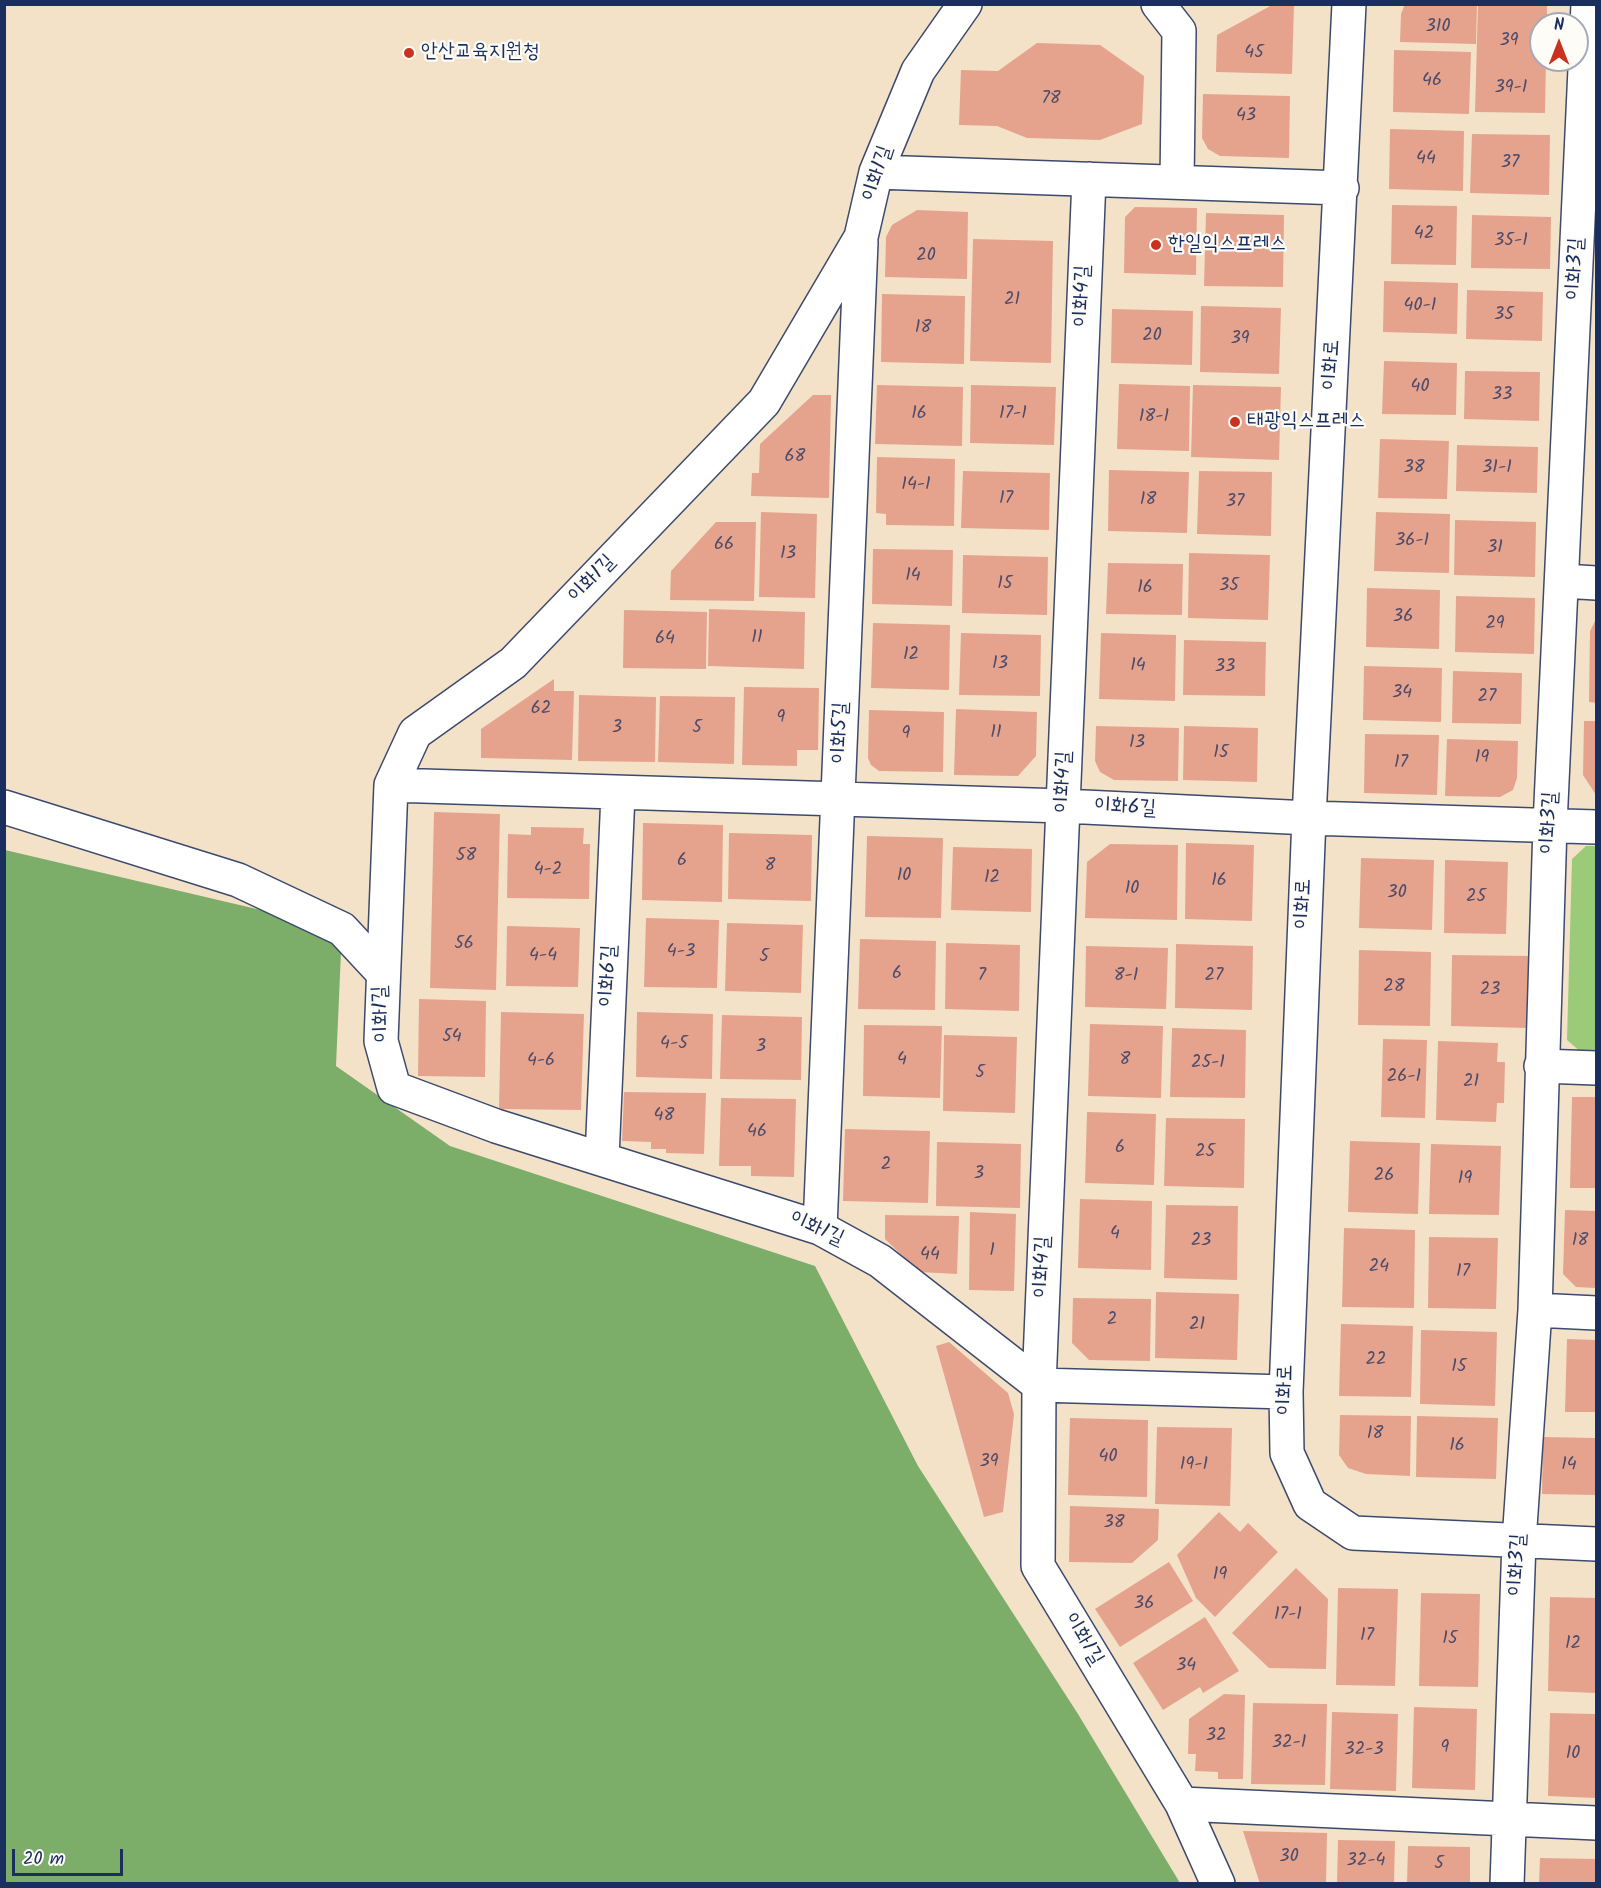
<!DOCTYPE html>
<meta charset="utf-8">
<style>
body{margin:0}
#map{position:relative;width:1601px;height:1888px;overflow:hidden;background:#f4e2c8;font-family:Kalam,sans-serif}
canvas{display:block}
.frame{position:absolute;inset:0;border:6px solid #1b2f5e;pointer-events:none}
.north{position:absolute;left:1529px;top:12px;width:60px;height:60px;box-sizing:border-box;background:#fdfcf7;border:2px solid #a3aaba;border-radius:50%;rotate:0deg;font-size:16px;font-weight:700;line-height:24px;text-align:center;color:#1b2f5e}
.north::after{content:'';display:block;margin:auto;width:21px;height:27px;background:#c8321e;clip-path:polygon(50% 0,100% 100%,50% 72%,0 100%)}
.scale{position:absolute;left:12px;top:1849px;width:111px;height:27px;box-sizing:border-box;border:3px solid #1b2f5e;border-top:0;padding-left:8px;font-size:18px;line-height:21px;white-space:nowrap;color:#1b2f5e;-webkit-text-stroke:4px #fdfcf7;paint-order:stroke}
</style>
<div id="map">
<canvas width="1601" height="1888"></canvas>
<div class="frame"></div>
<div class="north">N</div>
<div class="scale">20 m</div>
</div>
<script>
const context = document.querySelector('canvas').getContext('2d');
context.lineJoin = 'round';
function paint(path, color) { context.fillStyle = color; context.fill(path, 'evenodd'); }
const shape = rows => new Path2D(rows.map(r => 'M' + r).join(''));
function trace(path, color, width, dash) { context.strokeStyle = color; context.lineWidth = width; context.lineCap = dash ? 'butt' : 'round'; context.setLineDash(dash || []); context.stroke(path); }
function write(font, color, halo, rows, align = 'center') {
  context.font = font + ' Kalam,"Poor Story",sans-serif'; context.lineWidth = 4.5; context.setLineDash([]); context.textBaseline = 'middle'; context.strokeStyle = halo; context.fillStyle = color; for (const [text, x, y, turn = 0] of rows) {
    context.save(); context.translate(x, y); context.rotate((+turn || 0) * Math.PI / 180); context.textAlign = isNaN(turn) ? turn : align; if (halo) context.strokeText(text, 0, 0); context.fillText(text, 0, 0); context.restore();
  }
}
const green = shape([
 [1586,846,1596,846,1596,1053,1582,1053,1567,1040,1572,859]
]);
const forest = shape([
 [5,850,342,929,336,1066,450,1146,815,1266,918,1466,1078,1714,1180,1883,5,1884]
]);
const building = shape([
 [1405,4,1477,4,1476,44,1400,42,1401,14],
 [1478,4,1547,4,1547,24,1541,24,1541,60,1546,60,1545,113,1475,112],
 [1272,5,1294,5,1292,74,1216,72,1217,35],
 [1037,43,1100,45,1144,76,1142,124,1100,140,1027,138,997,126,959,125,961,70,998,71],
 [1394,50,1471,52,1469,114,1393,112],
 [1203,94,1290,96,1289,158,1220,156,1208,149,1202,138],
 [1390,129,1464,131,1463,191,1389,189],
 [1472,134,1550,135,1549,195,1470,193],
 [1392,205,1457,206,1456,265,1391,264],
 [1135,207,1197,208,1196,275,1124,273,1125,217],
 [917,210,968,212,967,279,885,277,886,237,892,225],
 [1206,213,1284,215,1283,287,1204,286],
 [1472,215,1551,217,1550,269,1471,268],
 [973,239,1053,241,1051,363,970,361],
 [1384,281,1458,283,1457,334,1383,332],
 [1467,290,1543,292,1542,341,1466,339],
 [882,294,965,296,964,364,881,362],
 [1201,306,1281,308,1279,374,1200,372],
 [1112,309,1193,311,1192,365,1111,363],
 [1384,361,1457,363,1456,415,1382,414],
 [1465,371,1540,372,1539,421,1464,419],
 [1119,384,1190,386,1189,451,1117,449],
 [877,385,963,387,962,446,875,444],
 [971,385,1056,387,1054,445,970,443],
 [1193,385,1281,387,1279,460,1191,457],
 [813,395,831,395,829,498,751,496,752,473,759,473,760,444],
 [1380,439,1449,441,1447,499,1378,498],
 [1457,445,1538,447,1537,493,1456,491],
 [877,457,955,459,954,526,886,525,886,514,876,513],
 [1109,470,1189,472,1187,533,1108,531],
 [963,471,1050,473,1049,530,961,528],
 [1199,471,1272,472,1271,536,1197,534],
 [761,512,817,514,815,598,759,597],
 [1376,512,1450,514,1449,573,1374,571],
 [1455,520,1536,522,1535,577,1454,575],
 [716,522,756,522,754,601,670,600,671,571],
 [873,549,953,550,952,606,872,604],
 [1189,553,1270,555,1268,620,1188,618],
 [963,555,1048,557,1047,615,962,613],
 [1108,563,1183,564,1182,615,1106,614],
 [1367,588,1440,590,1439,649,1366,647],
 [1456,596,1535,598,1534,654,1455,652],
 [709,609,805,612,804,669,708,666],
 [624,610,707,612,706,669,623,668],
 [1596,619,1596,703,1589,702,1590,631],
 [873,623,950,625,949,690,871,688],
 [961,633,1041,635,1040,696,959,695],
 [1101,633,1176,635,1175,701,1099,699],
 [1184,640,1266,642,1265,696,1183,695],
 [1364,666,1442,668,1441,722,1363,720],
 [1453,671,1522,673,1521,724,1452,723],
 [554,679,554,691,574,691,572,760,481,758,481,729],
 [744,687,819,688,818,750,797,750,797,766,742,765],
 [579,695,656,697,655,762,578,761],
 [660,696,735,697,734,764,658,762],
 [956,709,1037,712,1036,756,1018,776,954,775],
 [869,710,944,712,943,772,879,771,871,765,868,758],
 [1584,721,1596,721,1596,795,1583,775],
 [1096,726,1179,728,1178,781,1114,780,1100,772,1095,761],
 [1184,726,1258,728,1257,782,1183,780],
 [1365,734,1439,735,1437,795,1364,793],
 [1447,739,1518,741,1517,778,1513,790,1500,797,1445,796],
 [434,812,500,814,496,990,430,988],
 [643,823,723,825,722,902,642,900],
 [531,827,584,828,583,844,590,844,589,899,507,898,508,834,531,835],
 [729,833,812,835,811,901,728,899],
 [867,836,943,838,941,918,865,917],
 [1186,843,1254,845,1252,921,1185,919],
 [1110,844,1178,845,1177,920,1085,918,1087,862],
 [953,847,1032,849,1031,912,951,910],
 [1361,858,1434,860,1432,930,1359,928],
 [1445,860,1508,862,1506,934,1444,933],
 [646,918,719,920,717,988,644,987],
 [727,923,803,925,801,993,725,991],
 [507,926,580,928,578,987,506,986],
 [860,939,936,941,935,1010,858,1009],
 [946,943,1020,945,1019,1011,945,1009],
 [1176,944,1253,946,1252,1010,1175,1008],
 [1086,946,1168,948,1166,1009,1085,1007],
 [1359,950,1431,952,1430,1026,1358,1025],
 [1452,955,1529,956,1528,1028,1451,1026],
 [419,999,486,1001,485,1077,418,1076],
 [501,1012,584,1014,581,1110,499,1109],
 [637,1012,713,1014,712,1079,636,1077],
 [722,1015,802,1017,801,1080,720,1079],
 [1090,1024,1163,1026,1161,1098,1088,1096],
 [864,1025,942,1026,940,1098,863,1096],
 [1172,1028,1246,1030,1245,1098,1170,1097],
 [944,1035,1017,1037,1015,1113,943,1111],
 [1383,1039,1427,1040,1425,1118,1381,1117],
 [1438,1041,1498,1043,1497,1062,1505,1062,1504,1103,1497,1103,1496,1122,1436,1120],
 [624,1092,706,1093,704,1154,666,1153,666,1149,651,1149,651,1142,622,1141],
 [1572,1097,1596,1097,1596,1188,1570,1188],
 [721,1098,796,1099,794,1177,751,1176,751,1166,719,1166],
 [1087,1112,1156,1114,1154,1185,1085,1183],
 [1166,1118,1245,1119,1244,1188,1164,1186],
 [845,1129,930,1131,928,1203,843,1201],
 [1350,1141,1420,1143,1418,1214,1348,1212],
 [937,1142,1021,1144,1020,1208,936,1206],
 [1431,1144,1501,1146,1499,1215,1429,1214],
 [1080,1199,1152,1201,1151,1270,1078,1268],
 [1166,1205,1238,1206,1237,1280,1164,1278],
 [1565,1210,1596,1211,1596,1288,1576,1287,1563,1274],
 [970,1212,1016,1214,1014,1291,969,1290],
 [885,1215,959,1216,957,1274,919,1272,885,1239],
 [1344,1228,1415,1230,1414,1308,1342,1307],
 [1429,1237,1498,1238,1496,1309,1428,1308],
 [1156,1292,1239,1294,1237,1360,1155,1358],
 [1073,1298,1151,1299,1150,1361,1089,1360,1072,1343],
 [1341,1324,1413,1326,1411,1397,1339,1396],
 [1421,1330,1497,1332,1495,1406,1420,1404],
 [1567,1339,1596,1340,1596,1412,1565,1412],
 [949,1342,1008,1393,1014,1414,1003,1512,984,1517,936,1346],
 [1340,1415,1411,1416,1410,1476,1366,1474,1348,1468,1339,1455],
 [1417,1416,1498,1418,1496,1479,1416,1477],
 [1070,1418,1148,1420,1147,1497,1068,1495],
 [1157,1427,1232,1428,1230,1506,1155,1504],
 [1543,1437,1596,1438,1596,1495,1542,1494],
 [1070,1506,1159,1509,1158,1540,1132,1563,1069,1562],
 [1219,1512,1240,1532,1248,1523,1278,1552,1215,1617,1196,1598,1177,1555],
 [1169,1562,1193,1601,1120,1647,1095,1609],
 [1296,1568,1328,1599,1326,1669,1269,1668,1232,1633],
 [1338,1588,1398,1589,1395,1686,1336,1685],
 [1421,1593,1480,1594,1478,1687,1419,1686],
 [1550,1597,1596,1598,1596,1693,1548,1691],
 [1205,1617,1239,1671,1203,1693,1200,1687,1163,1710,1133,1663],
 [1224,1694,1245,1695,1243,1779,1218,1779,1218,1772,1195,1771,1196,1754,1188,1754,1189,1719],
 [1253,1703,1327,1704,1325,1785,1251,1784],
 [1414,1707,1477,1709,1475,1790,1412,1788],
 [1332,1712,1398,1714,1396,1791,1330,1789],
 [1550,1713,1596,1714,1596,1798,1548,1796],
 [1243,1831,1327,1833,1326,1884,1260,1884],
 [1338,1840,1395,1841,1394,1884,1337,1884],
 [1408,1846,1470,1847,1470,1884,1407,1884],
 [1540,1858,1596,1859,1596,1884,1539,1884]
]);
const pedestrian = shape([
 [4,807,238,880,342,929,382,972]
]);
const minor = shape([
 [965,4,918,71,876,172,861,237,764,402,513,663,415,733,391,785,381,1041,394,1088,496,1126,820,1228,880,1261,1039,1385],
 [1158,4,1179,31,1177,182],
 [1349,4,1309,818,1286,1392,1287,1453,1310,1504,1353,1533,1596,1544],
 [876,172,1342,188],
 [1089,179,1039,1385,1038,1566,1182,1804,1218,1884],
 [1563,581,1596,583],
 [391,785,1064,806,1309,818,1596,827],
 [1541,1066,1596,1068],
 [602,1158,618,794],
 [820,1228,861,242],
 [1535,1310,1596,1313],
 [1039,1385,1286,1392],
 [1182,1804,1596,1823],
 [1507,1884,1519,1541,1535,1310,1550,825,1588,4]
]);
const markers = [
 [409,53,6,"#c8321e"],
 [1156,245,6,"#c8321e"],
 [1235,422,6,"#c8321e"]
];
const numberNames = [
 ["310",1438,28],
 ["39",1509,42],
 ["45",1254,54],
 ["46",1432,82],
 ["39-1",1511,89],
 ["78",1051,100],
 ["43",1246,117],
 ["44",1426,160],
 ["37",1510,164],
 ["42",1424,235],
 ["35-1",1511,242],
 ["20",926,257],
 ["21",1012,301],
 ["40-1",1420,307],
 ["35",1504,316],
 ["18",923,329],
 ["20",1152,337],
 ["39",1240,340],
 ["40",1420,388],
 ["33",1502,396],
 ["16",919,415],
 ["17-1",1013,415],
 ["18-1",1154,418],
 ["68",795,458],
 ["38",1414,469],
 ["31-1",1497,469],
 ["14-1",916,486],
 ["17",1006,500],
 ["18",1148,501],
 ["37",1235,503],
 ["36-1",1412,542],
 ["66",724,546],
 ["31",1495,549],
 ["13",788,555],
 ["14",913,577],
 ["15",1005,585],
 ["35",1229,587],
 ["16",1145,589],
 ["36",1403,618],
 ["29",1495,625],
 ["11",757,639],
 ["64",665,640],
 ["12",911,656],
 ["13",1000,665],
 ["14",1138,667],
 ["33",1225,668],
 ["34",1402,694],
 ["27",1487,698],
 ["62",541,710],
 ["9",781,719],
 ["3",617,729],
 ["5",697,729],
 ["11",996,734],
 ["9",906,735],
 ["13",1137,744],
 ["15",1221,754],
 ["19",1482,759],
 ["17",1401,764],
 ["58",466,857],
 ["6",682,862],
 ["8",770,867],
 ["4-2",548,871],
 ["10",904,877],
 ["12",992,879],
 ["16",1219,882],
 ["10",1132,890],
 ["30",1397,894],
 ["25",1476,898],
 ["56",464,945],
 ["4-3",681,953],
 ["4-4",543,957],
 ["5",764,958],
 ["6",897,975],
 ["7",982,977],
 ["8-1",1126,977],
 ["27",1214,977],
 ["28",1394,988],
 ["23",1490,991],
 ["54",452,1038],
 ["4-5",674,1045],
 ["3",761,1048],
 ["4",902,1061],
 ["8",1125,1061],
 ["4-6",541,1062],
 ["25-1",1208,1064],
 ["5",980,1074],
 ["26-1",1404,1078],
 ["21",1471,1083],
 ["48",664,1117],
 ["46",757,1133],
 ["6",1120,1149],
 ["25",1205,1153],
 ["2",886,1166],
 ["3",979,1175],
 ["26",1384,1177],
 ["19",1465,1180],
 ["4",1115,1235],
 ["23",1201,1242],
 ["18",1580,1242],
 ["1",992,1252],
 ["44",930,1256],
 ["24",1379,1268],
 ["17",1463,1273],
 ["2",1112,1321],
 ["21",1197,1326],
 ["22",1376,1361],
 ["15",1459,1368],
 ["18",1375,1435],
 ["16",1457,1447],
 ["40",1108,1458],
 ["39",989,1463],
 ["19-1",1194,1466],
 ["14",1569,1466],
 ["38",1114,1524],
 ["19",1220,1576],
 ["36",1144,1605],
 ["17-1",1288,1616],
 ["17",1367,1637],
 ["15",1450,1640],
 ["12",1573,1645],
 ["34",1186,1667],
 ["32",1216,1737],
 ["32-1",1289,1744],
 ["9",1445,1749],
 ["32-3",1364,1751],
 ["10",1573,1755],
 ["30",1289,1858],
 ["32-4",1366,1862],
 ["5",1439,1865]
];
const poiNames = [
 ["안산교육지원청",421,53],
 ["한일익스프레스",1168,245],
 ["태광익스프레스",1247,422]
];
const streetNames = [
 ["이화1길",879,174,-72],
 ["이화3길",1577,269,-87],
 ["이화4길",1084,296,-88],
 ["이화로",1333,365,-87],
 ["이화1길",593,580,-46],
 ["이화5길",842,733,-88],
 ["이화4길",1065,782,-88],
 ["이화6길",1125,809,3],
 ["이화3길",1551,823,-87],
 ["이화로",1305,904,-88],
 ["이화6길",610,976,-87],
 ["이화1길",383,1014,-92],
 ["이화1길",816,1230,24],
 ["이화4길",1044,1267,-88],
 ["이화로",1287,1390,-89],
 ["이화3길",1519,1565,-87],
 ["이화1길",1082,1640,59]
];
paint(green, '#9bca79');
paint(forest, '#7cae69');
paint(building, '#e5a38d');
trace(pedestrian, '#3c4a6e', 36);
trace(minor, '#3c4a6e', 36);
trace(pedestrian, '#fff', 33);
trace(minor, '#fff', 33);
for (const [x, y, r, color] of markers) { const dot = new Path2D(); dot.arc(x, y, r, 0, 2 * Math.PI); context.fillStyle = color; context.fill(dot); trace(dot, '#fdfcf7', 2); }
write('18px', '#4e4c6a', null, numberNames);
write('21px', '#1b2f5e', '#fdfcf7', poiNames, 'left');
write('21px', '#1b2f5e', '#fdfcf7', streetNames);
</script>
